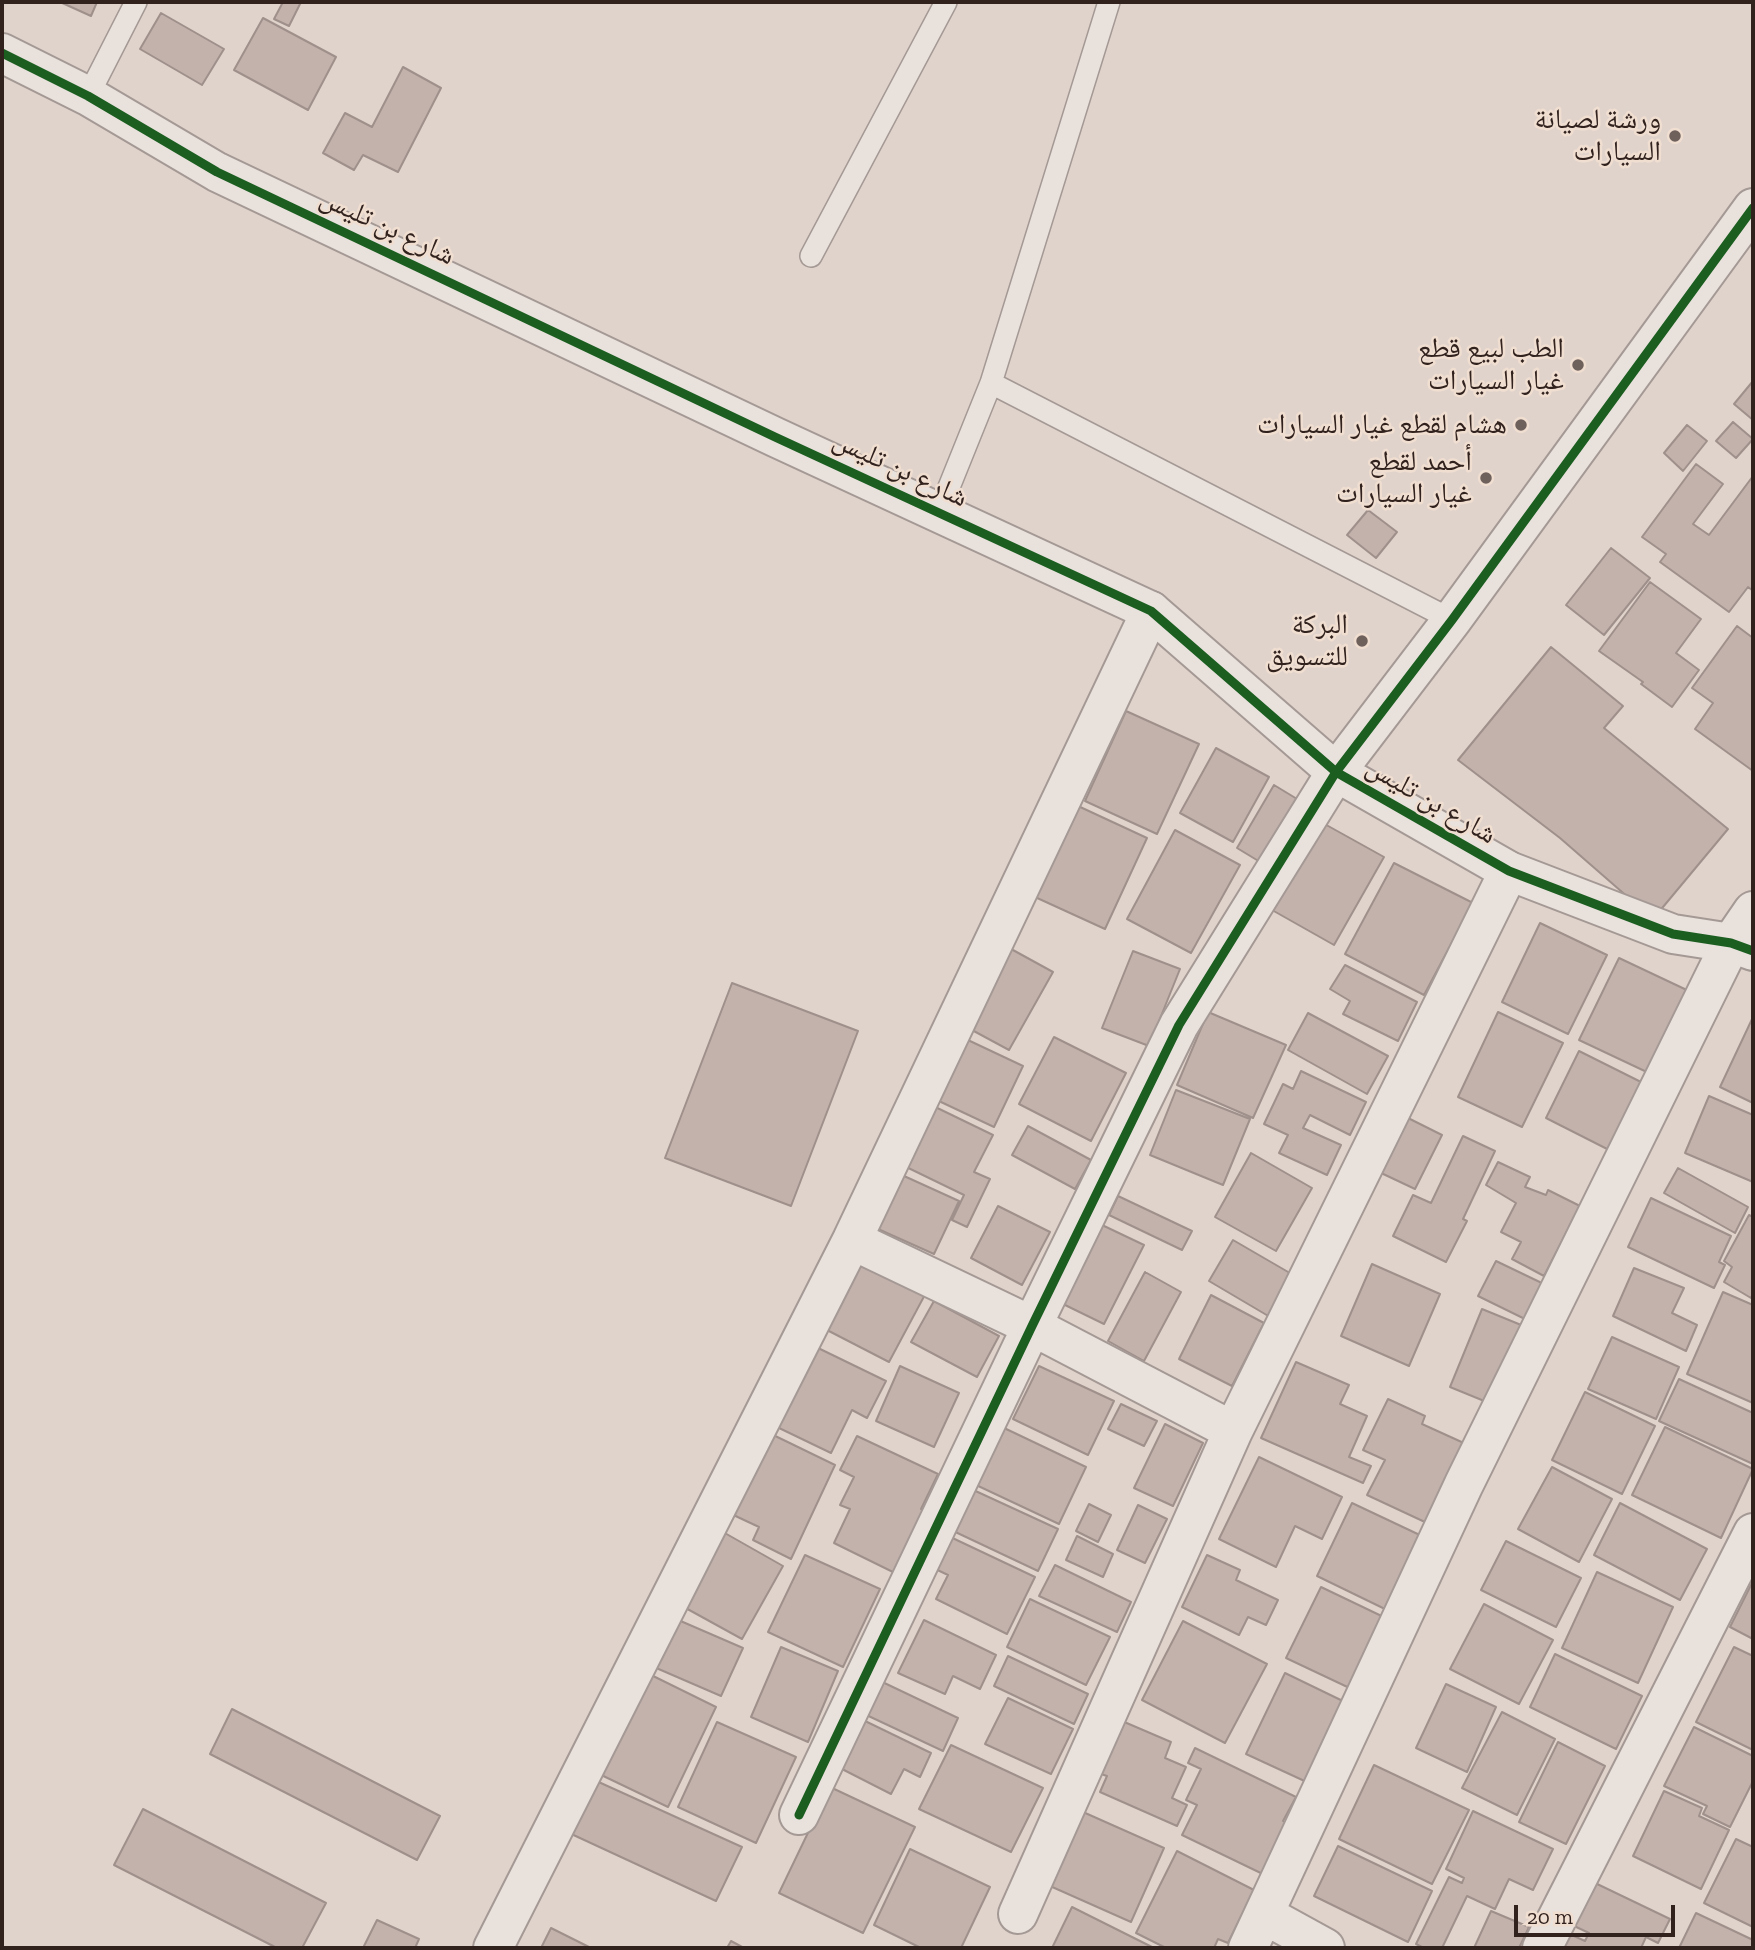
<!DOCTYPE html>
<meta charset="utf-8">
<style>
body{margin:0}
#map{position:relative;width:1755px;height:1950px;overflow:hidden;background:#e0d3cb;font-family:"Zilla Slab",serif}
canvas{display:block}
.frame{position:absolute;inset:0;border:4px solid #31221e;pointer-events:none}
.scale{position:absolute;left:1514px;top:1905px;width:161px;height:32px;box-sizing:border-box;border:4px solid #31221e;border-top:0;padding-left:9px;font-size:21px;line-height:24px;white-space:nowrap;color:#31221e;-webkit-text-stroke:5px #f0ded1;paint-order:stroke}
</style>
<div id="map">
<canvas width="1755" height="1950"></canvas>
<div class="frame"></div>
<div class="scale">20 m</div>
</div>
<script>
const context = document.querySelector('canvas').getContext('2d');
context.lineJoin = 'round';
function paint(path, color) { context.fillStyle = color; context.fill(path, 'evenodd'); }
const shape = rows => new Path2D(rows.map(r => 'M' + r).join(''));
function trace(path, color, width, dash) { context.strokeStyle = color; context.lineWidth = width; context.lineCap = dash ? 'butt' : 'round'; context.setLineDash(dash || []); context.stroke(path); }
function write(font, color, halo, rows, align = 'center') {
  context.font = font + ' "Zilla Slab","Noto Naskh Arabic",serif'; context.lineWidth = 5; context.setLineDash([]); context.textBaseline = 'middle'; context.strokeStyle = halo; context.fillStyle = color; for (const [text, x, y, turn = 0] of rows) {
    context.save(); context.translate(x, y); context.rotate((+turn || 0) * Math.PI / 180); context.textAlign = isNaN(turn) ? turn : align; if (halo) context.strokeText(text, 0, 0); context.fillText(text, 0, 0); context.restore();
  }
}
const building = shape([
 [60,2,97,2,91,16,60,2],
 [283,2,301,2,289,26,274,19,283,2],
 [161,13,224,49,202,85,140,49,161,13],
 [263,18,336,57,308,110,234,70,263,18],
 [403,67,441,88,398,172,363,155,354,170,323,153,345,113,372,127,403,67],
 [1753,381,1753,420,1734,404,1753,381],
 [1733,422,1753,439,1736,458,1716,441,1733,422],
 [1687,425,1707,441,1683,471,1664,453,1687,425],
 [1696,464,1723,484,1693,524,1709,535,1753,476,1753,587,1752,590,1748,587,1729,612,1660,562,1666,554,1642,537,1696,464],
 [1368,510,1397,532,1376,558,1347,535,1368,510],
 [1611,548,1650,578,1604,635,1566,605,1611,548],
 [1650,582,1701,619,1676,653,1699,670,1672,707,1641,684,1643,682,1599,651,1650,582],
 [1737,626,1753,638,1753,771,1695,729,1713,703,1692,688,1737,626],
 [1551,647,1623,706,1604,728,1728,829,1653,919,1560,838,1458,760,1551,647],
 [1126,711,1199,744,1157,834,1085,801,1126,711],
 [1216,748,1269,777,1233,842,1180,813,1216,748],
 [1274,785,1307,805,1270,868,1237,848,1274,785],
 [1078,806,1147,838,1105,929,1035,897,1078,806],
 [1321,822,1384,857,1334,945,1272,910,1321,822],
 [1175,830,1240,865,1191,953,1127,919,1175,830],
 [1394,863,1473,903,1424,995,1345,954,1394,863],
 [1540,923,1607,955,1568,1034,1502,1002,1540,923],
 [1002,944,1053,972,1009,1050,959,1023,1002,944],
 [1133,951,1180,969,1149,1046,1102,1028,1133,951],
 [1619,958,1691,992,1651,1074,1579,1040,1619,958],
 [1345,965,1417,1002,1398,1041,1343,1014,1350,1001,1330,989,1345,965],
 [732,983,858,1031,791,1206,665,1158,732,983],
 [1208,1012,1286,1045,1253,1118,1177,1085,1208,1012],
 [1498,1012,1563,1043,1522,1127,1458,1097,1498,1012],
 [1308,1013,1388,1056,1367,1094,1288,1050,1308,1013],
 [1753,1017,1753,1103,1720,1087,1753,1017],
 [953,1033,1023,1066,994,1127,924,1094,953,1033],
 [1054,1037,1126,1073,1091,1141,1019,1104,1054,1037],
 [1579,1051,1651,1087,1617,1154,1546,1118,1579,1051],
 [1301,1071,1366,1102,1350,1135,1310,1115,1303,1128,1341,1145,1327,1175,1279,1153,1288,1135,1264,1124,1283,1084,1293,1089,1301,1071],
 [1176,1090,1250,1119,1223,1185,1150,1155,1176,1090],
 [1709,1096,1753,1115,1753,1182,1685,1153,1709,1096],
 [925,1102,993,1135,974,1172,990,1179,967,1227,952,1220,964,1195,896,1162,925,1102],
 [1406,1117,1442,1135,1415,1189,1379,1172,1406,1117],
 [1028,1126,1091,1160,1075,1189,1012,1155,1028,1126],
 [1463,1136,1495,1151,1463,1219,1467,1221,1446,1262,1393,1236,1413,1195,1431,1203,1463,1136],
 [1251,1153,1312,1188,1276,1251,1215,1217,1251,1153],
 [1498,1162,1530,1177,1525,1187,1546,1195,1548,1190,1580,1206,1544,1276,1512,1259,1521,1242,1501,1232,1516,1203,1486,1185,1498,1162],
 [1678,1168,1748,1207,1735,1233,1664,1193,1678,1168],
 [893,1171,959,1201,934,1254,869,1225,893,1171],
 [1118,1196,1192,1231,1182,1250,1109,1215,1118,1196],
 [1651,1198,1731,1236,1719,1262,1725,1265,1714,1288,1628,1247,1651,1198],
 [998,1206,1050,1232,1022,1285,971,1258,998,1206],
 [1749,1215,1753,1217,1753,1293,1751,1298,1724,1282,1732,1267,1724,1261,1749,1215],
 [1102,1225,1144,1245,1104,1324,1063,1304,1102,1225],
 [1233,1240,1295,1276,1270,1317,1209,1281,1233,1240],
 [864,1256,928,1289,889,1362,825,1329,864,1256],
 [1496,1261,1548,1286,1531,1322,1478,1296,1496,1261],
 [1372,1264,1440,1294,1409,1366,1341,1336,1372,1264],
 [1634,1268,1684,1288,1672,1313,1697,1325,1686,1351,1613,1316,1634,1268],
 [1145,1272,1181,1292,1144,1361,1108,1341,1145,1272],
 [1723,1292,1753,1305,1753,1403,1687,1374,1723,1292],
 [1211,1295,1264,1323,1232,1386,1179,1359,1211,1295],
 [934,1301,999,1336,977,1377,911,1342,934,1301],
 [1482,1309,1526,1327,1494,1405,1450,1387,1482,1309],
 [1612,1337,1679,1367,1656,1419,1588,1389,1612,1337],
 [816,1347,886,1381,867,1418,852,1410,831,1453,777,1427,816,1347],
 [1296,1362,1349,1385,1340,1404,1367,1416,1349,1457,1371,1466,1363,1483,1261,1438,1296,1362],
 [900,1366,959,1393,934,1447,876,1421,900,1366],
 [1039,1366,1114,1401,1088,1455,1013,1419,1039,1366],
 [1679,1379,1753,1413,1753,1464,1659,1421,1679,1379],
 [1585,1392,1655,1426,1622,1494,1552,1460,1585,1392],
 [1388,1399,1425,1416,1422,1424,1466,1444,1427,1523,1367,1495,1385,1460,1363,1450,1388,1399],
 [1121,1404,1157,1421,1144,1446,1108,1429,1121,1404],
 [1165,1424,1203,1443,1173,1506,1134,1488,1165,1424],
 [1002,1427,1086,1467,1059,1524,974,1484,1002,1427],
 [1665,1427,1753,1469,1721,1538,1632,1495,1665,1427],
 [765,1431,835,1465,791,1559,753,1540,759,1527,727,1512,765,1431],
 [857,1436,938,1474,921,1509,927,1512,897,1574,834,1543,850,1509,840,1505,854,1477,840,1470,857,1436],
 [1259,1457,1342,1497,1322,1539,1295,1526,1276,1567,1219,1539,1259,1457],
 [1552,1467,1612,1499,1579,1562,1518,1529,1552,1467],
 [969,1488,1058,1529,1038,1571,949,1529,969,1488],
 [1352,1503,1424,1537,1387,1610,1317,1576,1352,1503],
 [1620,1503,1707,1549,1680,1600,1594,1555,1620,1503],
 [1089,1504,1111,1515,1098,1542,1076,1531,1089,1504],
 [1138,1505,1167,1519,1145,1563,1117,1550,1138,1505],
 [723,1532,783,1566,742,1639,682,1606,723,1532],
 [944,1534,1035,1577,1007,1634,936,1599,948,1575,929,1566,944,1534],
 [1077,1536,1113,1554,1103,1577,1066,1560,1077,1536],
 [1506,1541,1581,1578,1556,1627,1481,1590,1506,1541],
 [805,1555,880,1589,843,1667,768,1632,805,1555],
 [1207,1555,1240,1570,1236,1580,1278,1600,1266,1625,1248,1617,1239,1635,1182,1607,1207,1555],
 [1055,1565,1131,1602,1117,1632,1039,1596,1055,1565],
 [1597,1572,1673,1607,1638,1683,1562,1648,1597,1572],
 [1753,1581,1753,1639,1730,1627,1753,1581],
 [1321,1587,1392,1621,1358,1692,1286,1658,1321,1587],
 [1030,1599,1110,1637,1086,1685,1007,1647,1030,1599],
 [1484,1604,1553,1640,1519,1704,1450,1669,1484,1604],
 [669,1616,743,1648,721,1696,647,1664,669,1616],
 [924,1620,996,1655,980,1689,953,1676,945,1694,898,1673,924,1620],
 [1183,1621,1267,1664,1225,1743,1142,1700,1183,1621],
 [781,1647,838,1671,808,1742,751,1717,781,1647],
 [1734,1647,1753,1656,1753,1750,1696,1722,1734,1647],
 [1555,1654,1642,1696,1616,1749,1530,1707,1555,1654],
 [1008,1656,1088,1694,1074,1724,994,1686,1008,1656],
 [645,1672,716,1707,668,1807,595,1772,645,1672],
 [1285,1673,1349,1704,1311,1784,1246,1754,1285,1673],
 [876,1679,958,1718,943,1751,860,1712,876,1679],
 [1446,1684,1496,1707,1467,1772,1416,1748,1446,1684],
 [1008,1698,1073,1729,1051,1774,985,1744,1008,1698],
 [232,1709,440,1816,417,1860,210,1754,232,1709],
 [1502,1712,1555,1739,1517,1815,1462,1788,1502,1712],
 [863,1720,931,1753,920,1777,904,1769,891,1794,840,1768,863,1720],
 [1122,1721,1171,1742,1165,1758,1186,1767,1172,1798,1187,1805,1177,1826,1100,1792,1107,1776,1098,1773,1122,1721],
 [717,1722,796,1757,756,1843,678,1807,717,1722],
 [1694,1727,1753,1756,1753,1781,1730,1827,1703,1814,1707,1806,1664,1786,1694,1727],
 [1558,1742,1605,1766,1566,1844,1519,1822,1558,1742],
 [951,1745,1043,1788,1011,1852,919,1809,951,1745],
 [1195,1748,1296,1797,1283,1821,1292,1826,1269,1877,1182,1835,1197,1805,1186,1800,1201,1769,1188,1763,1195,1748],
 [1374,1765,1469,1810,1432,1884,1339,1839,1374,1765],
 [592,1779,742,1847,716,1901,567,1832,592,1779],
 [830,1787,915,1827,863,1933,779,1893,830,1787],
 [1664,1791,1702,1808,1699,1816,1729,1830,1701,1889,1633,1856,1664,1791],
 [143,1809,326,1903,302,1948,277,1948,114,1865,143,1809],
 [1473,1811,1553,1849,1533,1890,1509,1879,1495,1909,1467,1896,1442,1948,1424,1948,1416,1944,1449,1877,1462,1883,1464,1878,1446,1869,1473,1811],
 [1083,1812,1164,1848,1131,1922,1050,1886,1083,1812],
 [1736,1839,1753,1847,1753,1927,1704,1903,1736,1839],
 [1338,1846,1432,1891,1408,1942,1314,1896,1338,1846],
 [910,1849,990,1887,961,1948,921,1948,874,1925,910,1849],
 [1177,1851,1254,1890,1228,1943,1218,1939,1214,1948,1166,1948,1136,1933,1177,1851],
 [1593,1882,1670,1919,1658,1943,1646,1937,1641,1948,1544,1948,1554,1927,1585,1941,1589,1933,1572,1925,1593,1882],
 [1072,1907,1154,1948,1052,1948,1072,1907],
 [1491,1911,1529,1927,1519,1948,1474,1948,1491,1911],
 [1696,1913,1753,1940,1753,1948,1679,1948,1696,1913],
 [377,1920,419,1939,415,1948,363,1948,377,1920],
 [551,1928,591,1948,541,1948,551,1928],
 [731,1941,744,1948,727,1948,731,1941]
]);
const service = shape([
 [88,96,136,2],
 [811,256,946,2],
 [991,383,1452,620],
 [939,512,991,383,1109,2]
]);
const minor = shape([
 [852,1240,1032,1326,1233,1431],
 [799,1815,1032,1326,1179,1025,1336,772],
 [1018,1914,1233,1431,1509,871],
 [1265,1915,1325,1948],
 [493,1948,852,1240,1151,611],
 [1248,1948,1464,1484,1731,943,1753,911],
 [1542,1948,1753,1533]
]);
const tertiary = shape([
 [2,53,88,96,217,172,775,437,1151,611,1336,772,1509,871,1673,934,1731,943,1753,951],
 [1336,772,1452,620,1753,208]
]);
const cycleway = shape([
 [2,53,88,96,217,172,775,437,1151,611,1336,772,1509,871,1673,934,1731,943,1753,951],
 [799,1815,1032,1326,1179,1025,1336,772,1452,620,1753,208]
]);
const markers = [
 [1675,136,7,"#6e605b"],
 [1578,365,7,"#6e605b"],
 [1521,425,7,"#6e605b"],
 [1486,478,7,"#6e605b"],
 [1362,641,7,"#6e605b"]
];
const poiNames = [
 ["ورشة لصيانة",1661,120],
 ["السيارات",1661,152],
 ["الطب لبيع قطع",1564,349],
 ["غيار السيارات",1564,381],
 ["هشام لقطع غيار السيارات",1507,425],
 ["أحمد لقطع",1472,462],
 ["غيار السيارات",1472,494],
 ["البركة",1348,625],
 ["للتسويق",1348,657]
];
const streetNames = [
 ["شارع بن تليس",387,227,25],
 ["شارع بن تليس",900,469,25],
 ["شارع بن تليس",1431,801,30]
];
paint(building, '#c3b2ac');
trace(building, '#9f908b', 2);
trace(service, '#a59995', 24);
trace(minor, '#a59995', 42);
trace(tertiary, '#a59995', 42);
trace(service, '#e8e1dc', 21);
trace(minor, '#e8e1dc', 38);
trace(tertiary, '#e8e1dc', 38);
trace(cycleway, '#1b5e20', 9);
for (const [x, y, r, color] of markers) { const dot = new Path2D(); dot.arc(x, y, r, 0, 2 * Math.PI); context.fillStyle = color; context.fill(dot); trace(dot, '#f0ded1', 2.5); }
write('28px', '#31221e', '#f0ded1', poiNames, 'right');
write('28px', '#31221e', '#f0ded1', streetNames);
</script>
